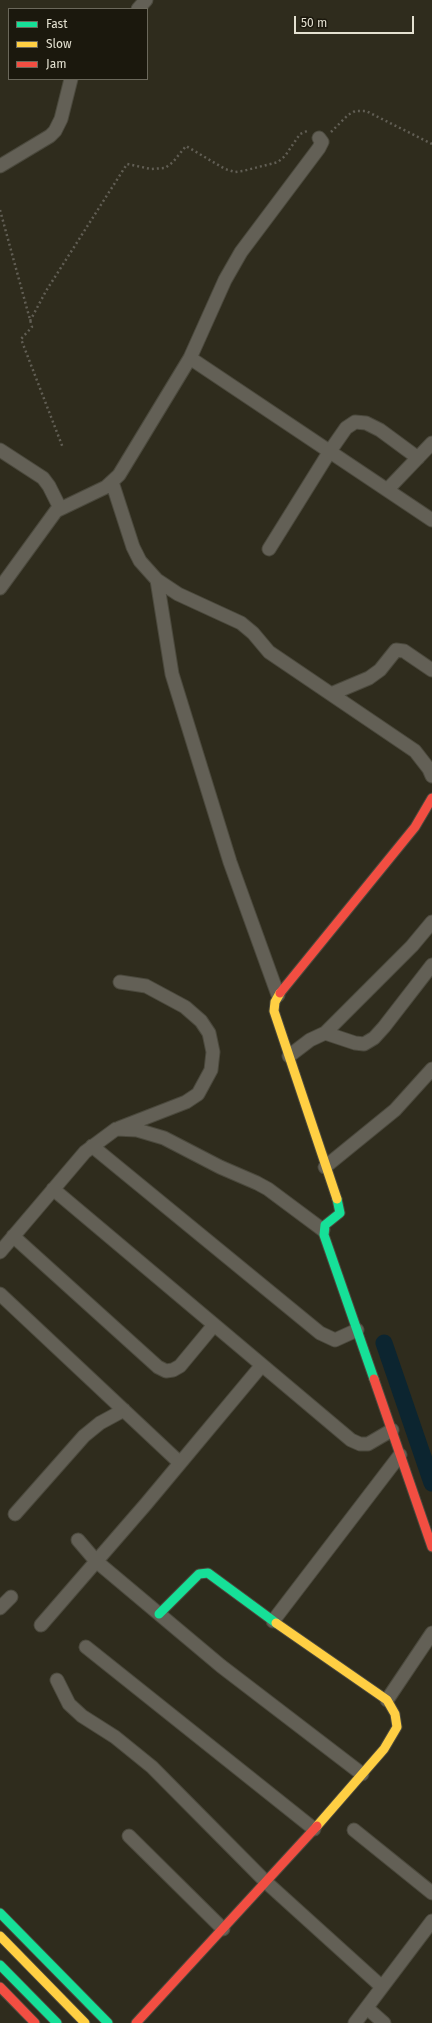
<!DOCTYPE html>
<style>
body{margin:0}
#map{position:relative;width:432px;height:2023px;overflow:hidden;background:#2f2c1d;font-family:"Fira Sans",sans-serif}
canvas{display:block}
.legend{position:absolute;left:8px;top:8px;width:140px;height:72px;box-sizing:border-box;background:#1b180d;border:1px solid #6b685b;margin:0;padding:5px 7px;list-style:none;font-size:12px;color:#e4e1d1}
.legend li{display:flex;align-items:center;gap:8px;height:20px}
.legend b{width:20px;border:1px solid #6b685b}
.scale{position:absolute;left:294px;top:16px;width:120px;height:18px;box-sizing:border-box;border:2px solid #e4e1d1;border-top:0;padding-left:5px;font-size:12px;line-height:14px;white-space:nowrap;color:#e4e1d1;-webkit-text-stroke:3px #1b180d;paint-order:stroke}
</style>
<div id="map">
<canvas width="432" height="2023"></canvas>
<ul class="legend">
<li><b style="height:5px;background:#16e098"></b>Fast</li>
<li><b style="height:5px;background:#ffcf43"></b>Slow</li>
<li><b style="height:5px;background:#f24e42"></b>Jam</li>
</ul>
<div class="scale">50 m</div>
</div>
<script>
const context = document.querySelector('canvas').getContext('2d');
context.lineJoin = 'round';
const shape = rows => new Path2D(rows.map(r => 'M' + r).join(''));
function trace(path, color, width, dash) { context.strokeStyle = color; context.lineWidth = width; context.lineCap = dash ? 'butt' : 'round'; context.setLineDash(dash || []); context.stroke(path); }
const canal = shape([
 [384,1343,432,1483]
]);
const path = shape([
 [331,132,348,115,355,111,366,111,432,144],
 [0,210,32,327,21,339,63,448],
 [30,321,46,291,127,164,151,169,165,168,173,162,186,146,225,169,235,172,243,171,278,162,285,156,300,134,307,131]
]);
const street = shape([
 [138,9,146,0],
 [0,166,50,136,55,131,61,119,71,79],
 [190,358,432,520],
 [0,450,43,478,49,486,60,508],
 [112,482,133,547,140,561,157,580,178,594,241,623,253,633,269,652,415,751,429,769,432,776],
 [387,490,432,443],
 [269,549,330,451,346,428,355,422,366,423,380,430,418,458],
 [157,580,172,674,230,862,278,995],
 [0,588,56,511,106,487,119,475,190,358,225,280,241,252,319,148,322,142,319,138],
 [331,694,369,678,380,670,396,650,404,651,432,670],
 [325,1033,412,946,432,922],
 [289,1056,310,1040,325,1033,355,1043,364,1044,374,1038,384,1027,432,965],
 [119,1128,186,1102,198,1094,211,1070,213,1052,209,1033,201,1021,185,1007,146,986,120,982],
 [92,1146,320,1333,335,1340,357,1330],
 [325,1167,395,1110,432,1069],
 [53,1189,351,1440,360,1444,368,1444,392,1430],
 [13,1236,158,1367,166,1371,173,1370,180,1366,214,1325],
 [0,1252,85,1152,116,1129,137,1130,164,1138,220,1167,257,1183,268,1189,323,1230],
 [0,1294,180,1463],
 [15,1514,84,1436,100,1423,124,1410],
 [78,1540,96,1561,221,1666,362,1774],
 [0,1608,11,1597],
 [273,1621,400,1455],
 [41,1625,146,1504,262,1365],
 [86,1647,314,1829],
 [57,1680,69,1704,82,1716,115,1737,152,1767,266,1882,382,1987],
 [387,1700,432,1633],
 [354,1830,432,1893],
 [129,1836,223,1929],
 [367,2008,384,2023],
 [355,2023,432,1921]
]);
const fast = shape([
 [337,1199,340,1213,325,1225,324,1235,374,1379],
 [159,1614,199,1574,208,1573,276,1623],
 [0,1913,108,2023],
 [0,1965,57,2023]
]);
const slow = shape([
 [280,993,275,1002,274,1011,337,1199],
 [276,1623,387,1700,395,1714,397,1727,384,1749,317,1826],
 [0,1936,85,2023]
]);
const jam = shape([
 [280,993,415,827,432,798],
 [374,1379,432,1547],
 [0,1987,35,2023],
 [136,2023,317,1826]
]);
trace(canal, '#0c2530', 17);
trace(street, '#4b493d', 15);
trace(fast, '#4b493d', 11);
trace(slow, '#4b493d', 11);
trace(jam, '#4b493d', 11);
trace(path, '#615e54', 2.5, [2, 3]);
trace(street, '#636056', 13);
trace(fast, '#16e098', 9);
trace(slow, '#ffcf43', 9);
trace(jam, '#f24e42', 9);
</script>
